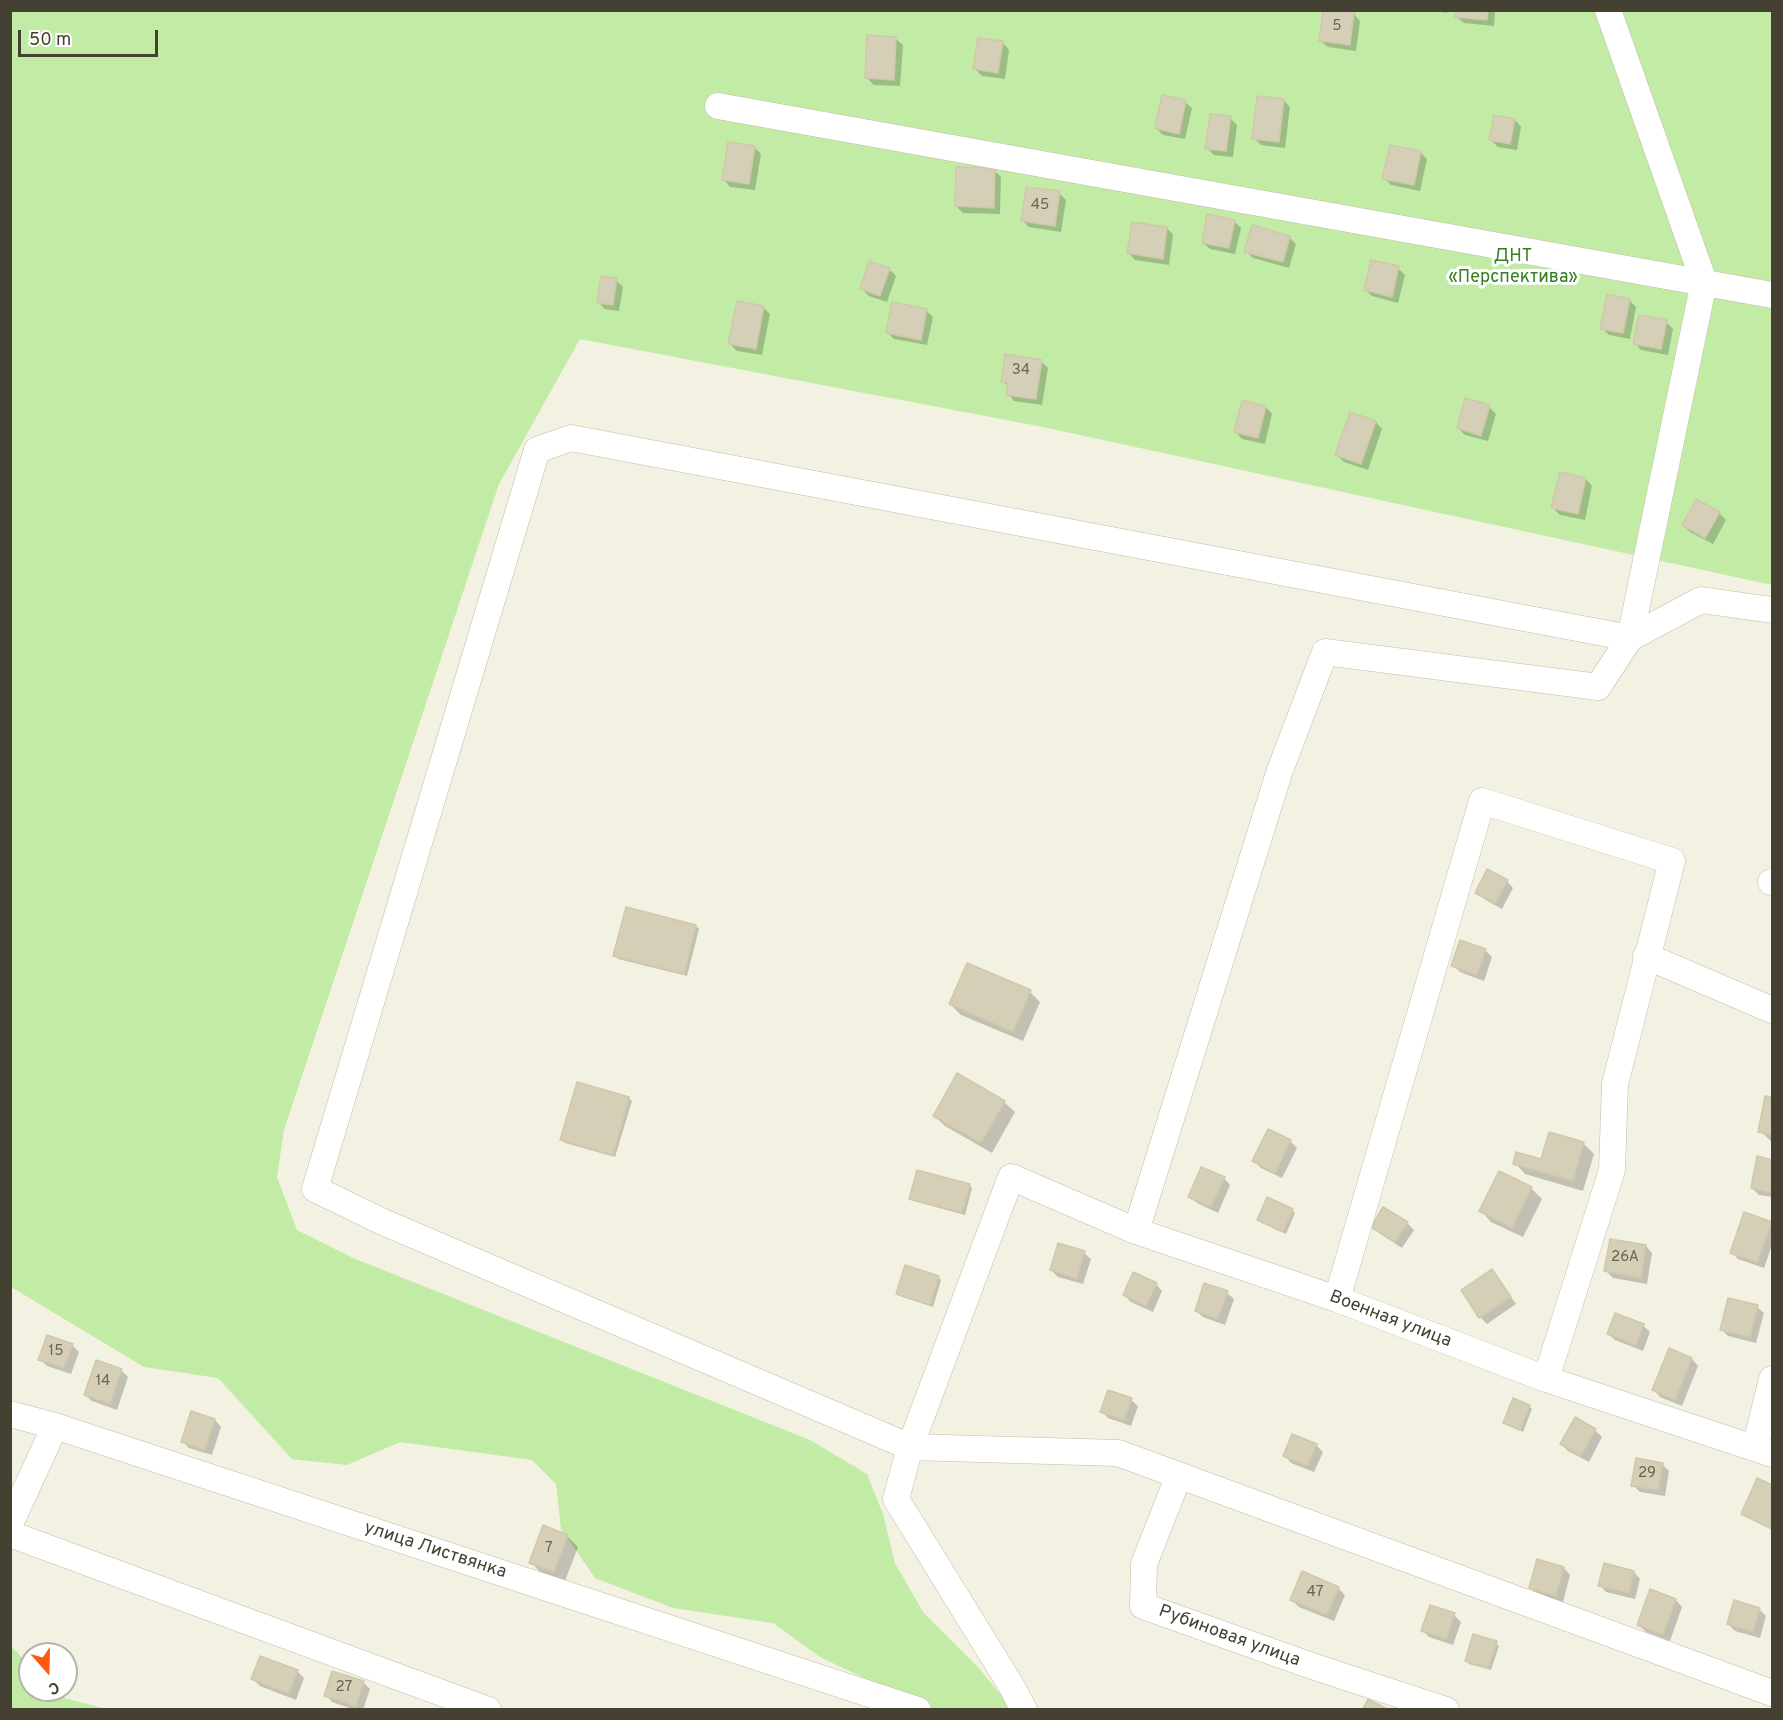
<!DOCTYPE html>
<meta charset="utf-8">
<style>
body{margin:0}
#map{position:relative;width:1783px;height:1720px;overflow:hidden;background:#f3f1e2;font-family:Overpass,sans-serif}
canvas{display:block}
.frame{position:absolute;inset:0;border:12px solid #454132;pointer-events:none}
.north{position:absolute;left:18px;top:1642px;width:60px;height:60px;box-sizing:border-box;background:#fff;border:2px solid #b5b3ad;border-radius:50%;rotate:160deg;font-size:16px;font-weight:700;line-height:24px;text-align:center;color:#454132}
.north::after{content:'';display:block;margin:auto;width:21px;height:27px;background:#ff580e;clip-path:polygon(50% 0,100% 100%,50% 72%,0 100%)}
.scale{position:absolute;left:18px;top:30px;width:140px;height:27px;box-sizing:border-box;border:3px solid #454132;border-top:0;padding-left:8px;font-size:18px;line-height:21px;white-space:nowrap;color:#454132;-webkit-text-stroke:4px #fff;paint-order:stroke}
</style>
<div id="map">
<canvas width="1783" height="1720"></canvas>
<div class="frame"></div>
<div class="north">С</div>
<div class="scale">50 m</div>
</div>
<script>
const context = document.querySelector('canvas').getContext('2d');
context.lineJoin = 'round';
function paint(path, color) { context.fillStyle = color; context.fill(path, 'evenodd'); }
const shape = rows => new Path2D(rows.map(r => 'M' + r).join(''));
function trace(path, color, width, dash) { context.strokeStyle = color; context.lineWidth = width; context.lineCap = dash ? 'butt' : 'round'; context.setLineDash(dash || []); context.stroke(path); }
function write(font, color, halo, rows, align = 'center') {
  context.font = font + ' Overpass,sans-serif'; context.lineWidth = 6; context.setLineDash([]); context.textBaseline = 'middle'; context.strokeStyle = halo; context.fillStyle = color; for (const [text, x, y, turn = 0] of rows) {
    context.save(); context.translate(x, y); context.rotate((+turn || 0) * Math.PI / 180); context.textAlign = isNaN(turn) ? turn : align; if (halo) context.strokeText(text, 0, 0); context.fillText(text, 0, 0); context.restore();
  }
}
const green = shape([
 [10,11,1772,11,1772,585,1043,427,580,339,499,484,284,1130,277,1177,297,1230,353,1258,810,1440,867,1474,883,1514,895,1563,923,1612,978,1667,1012,1709,929,1709,820,1657,773,1623,673,1608,595,1578,561,1529,556,1484,532,1460,400,1442,347,1465,292,1459,218,1378,144,1367,11,1287],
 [11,1646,30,1666,30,1690,54,1690,61,1697,106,1709,11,1709]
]);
const shadow = shape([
 [1430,10,1447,10,1447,13],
 [1457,10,1495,10,1494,26,1464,23,1457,17],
 [1354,14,1360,21,1356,51,1328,47,1321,41],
 [896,39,903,45,900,86,874,85,867,78],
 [1003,43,1009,50,1005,79,982,76,975,69],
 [1283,100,1290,107,1285,148,1261,145,1254,138],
 [1185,102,1192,108,1185,139,1163,135,1156,128],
 [1230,118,1237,125,1233,157,1214,155,1207,148],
 [1515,120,1521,127,1517,150,1498,147,1491,140],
 [754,147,761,154,755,190,730,187,724,180],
 [1420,152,1427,159,1420,191,1391,185,1384,178],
 [994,170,1001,177,1000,214,963,213,956,206],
 [1059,193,1066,200,1061,232,1029,227,1022,220],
 [1234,221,1241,228,1235,254,1210,249,1203,243],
 [1167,228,1173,235,1169,265,1135,260,1129,253],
 [1289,237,1296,244,1289,268,1253,258,1246,251],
 [1398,268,1405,275,1398,303,1372,296,1365,289],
 [889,269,896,276,887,302,869,296,862,289],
 [616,280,623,287,619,311,605,309,598,302],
 [1629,300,1636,307,1630,339,1609,335,1602,328],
 [763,307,770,314,762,355,737,351,730,344],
 [926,310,933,317,927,345,894,339,887,332],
 [1666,322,1673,329,1668,355,1641,350,1635,343],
 [1041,361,1048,368,1042,405,1014,401,1008,394,1009,387,1002,381],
 [1266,407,1272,414,1265,444,1242,439,1236,432],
 [1489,407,1496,414,1488,441,1465,435,1458,428],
 [1376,422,1382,429,1368,470,1344,462,1337,455],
 [1586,479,1592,486,1585,520,1560,515,1553,508],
 [1719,513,1726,520,1713,544,1690,532,1683,525],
 [1507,881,1513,888,1502,909,1484,899,1477,892],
 [696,926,699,929,687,976,618,959,615,956],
 [1485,950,1492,957,1484,981,1460,972,1453,965],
 [1030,992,1040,1002,1023,1041,961,1015,950,1004],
 [578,1084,629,1098,632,1101,615,1157,565,1143,562,1140],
 [1767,1097,1772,1099,1772,1142,1760,1131],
 [1004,1102,1015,1112,992,1153,945,1126,934,1116],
 [1290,1141,1297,1148,1282,1178,1261,1168,1254,1161],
 [1584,1144,1594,1154,1583,1191,1525,1174,1515,1163,1542,1161],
 [1758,1158,1772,1161,1772,1197,1759,1195,1752,1188],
 [1224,1178,1230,1185,1218,1213,1197,1203,1190,1197],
 [969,1185,972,1188,965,1215,914,1201,911,1198],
 [1531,1188,1542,1199,1523,1237,1491,1222,1481,1211],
 [1292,1210,1295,1213,1286,1234,1259,1220],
 [1407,1223,1414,1230,1402,1248,1379,1233,1373,1227],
 [1771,1224,1772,1245,1764,1268,1738,1259,1731,1252],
 [1646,1246,1652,1253,1647,1284,1613,1278,1606,1271],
 [1084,1253,1091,1259,1083,1284,1058,1277,1051,1270],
 [1492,1271,1516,1304,1487,1324,1480,1317],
 [938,1277,941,1280,933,1307,900,1296,897,1293],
 [1156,1284,1162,1291,1153,1312,1131,1302,1124,1295],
 [1227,1293,1234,1299,1225,1325,1203,1317,1196,1311],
 [1757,1307,1764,1313,1756,1343,1728,1336,1721,1329],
 [1643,1325,1650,1332,1643,1351,1615,1340,1609,1334],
 [72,1345,79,1352,71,1374,47,1366,40,1359],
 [1670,1350,1692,1359,1698,1366,1682,1406,1660,1397,1654,1390],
 [121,1370,128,1377,117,1410,92,1401,85,1395],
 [1131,1400,1138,1406,1131,1426,1108,1418,1102,1411],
 [1529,1406,1532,1409,1523,1432,1505,1423],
 [215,1420,221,1427,212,1455,189,1448,182,1441],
 [1595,1430,1602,1437,1589,1462,1568,1451,1561,1444],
 [1316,1445,1323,1452,1314,1472,1291,1463,1285,1456],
 [1662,1464,1669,1471,1665,1496,1640,1492,1633,1485],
 [1758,1480,1772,1487,1772,1529,1743,1514],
 [567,1536,578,1547,565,1581,541,1573,531,1562],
 [1564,1568,1570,1575,1563,1602,1538,1595,1531,1588],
 [1634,1572,1640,1579,1635,1599,1606,1592,1600,1585],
 [1338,1588,1345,1595,1334,1621,1299,1607,1292,1600],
 [1676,1600,1682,1607,1670,1641,1646,1632,1639,1625],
 [1759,1609,1766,1616,1760,1638,1735,1631,1728,1624],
 [1454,1615,1461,1622,1453,1645,1429,1637,1422,1630],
 [1496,1643,1499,1646,1491,1670,1469,1664,1466,1661],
 [297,1671,304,1678,296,1700,260,1686,253,1679],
 [363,1682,370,1689,363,1710,355,1710,332,1702,326,1695]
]);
const building = shape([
 [1323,10,1354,12,1350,45,1319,41,1323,10],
 [1456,10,1488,10,1487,20,1455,17,1456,10],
 [867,35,896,37,894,80,865,78,867,35],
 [978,38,1003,41,998,73,973,69,978,38],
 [1162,95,1186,100,1179,134,1155,128,1162,95],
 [1257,96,1284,99,1279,142,1252,139,1257,96],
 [1210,114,1231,116,1226,151,1205,149,1210,114],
 [1494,115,1515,119,1510,144,1489,140,1494,115],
 [728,142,755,146,749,184,722,180,728,142],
 [1390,145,1421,151,1414,185,1382,179,1390,145],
 [956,167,995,168,994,208,955,206,956,167],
 [1026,187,1060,191,1055,226,1021,221,1026,187],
 [1207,214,1235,220,1229,248,1202,243,1207,214],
 [1132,222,1167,227,1163,259,1127,253,1132,222],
 [1252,225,1290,236,1283,262,1244,252,1252,225],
 [1371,260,1399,266,1392,297,1364,290,1371,260],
 [869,261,890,268,880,296,860,289,869,261],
 [601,276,617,278,613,305,597,303,601,276],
 [1607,294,1630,299,1623,333,1600,329,1607,294],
 [737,301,764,306,756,349,728,344,737,301],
 [892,302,927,309,921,340,886,333,892,302],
 [1639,315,1667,320,1661,349,1633,344,1639,315],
 [1005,354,1042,360,1036,399,1006,395,1008,383,1001,382,1005,354],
 [1465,398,1490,405,1481,436,1457,428,1465,398],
 [1242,400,1266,406,1258,438,1234,432,1242,400],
 [1350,412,1376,421,1361,464,1335,455,1350,412],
 [1560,472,1586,478,1578,514,1551,508,1560,472],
 [1696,499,1720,512,1705,538,1682,525,1696,499],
 [1487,869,1508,880,1495,903,1475,893,1487,869],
 [626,907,696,925,684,974,613,956,626,907],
 [1460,940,1486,949,1477,975,1451,966,1460,940],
 [967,963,1031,990,1013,1032,949,1004,967,963],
 [957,1073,1005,1101,981,1143,933,1116,957,1073],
 [577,1082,629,1097,613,1155,560,1140,577,1082],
 [1765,1096,1772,1097,1772,1135,1758,1132,1765,1096],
 [1268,1129,1291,1140,1275,1173,1252,1161,1268,1129],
 [1549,1132,1584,1142,1573,1181,1513,1164,1516,1152,1541,1159,1549,1132],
 [1757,1156,1772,1160,1772,1193,1751,1188,1757,1156],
 [1201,1167,1225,1177,1211,1207,1188,1197,1201,1167],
 [917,1170,970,1184,962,1213,909,1199,917,1170],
 [1499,1171,1532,1187,1512,1228,1479,1211,1499,1171],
 [1267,1197,1293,1209,1283,1232,1257,1220,1267,1197],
 [1383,1207,1408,1222,1395,1242,1371,1227,1383,1207],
 [1744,1212,1772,1222,1757,1262,1730,1253,1744,1212],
 [1610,1239,1646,1245,1641,1278,1604,1271,1610,1239],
 [1058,1243,1085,1251,1077,1279,1050,1270,1058,1243],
 [905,1265,939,1276,930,1305,896,1294,905,1265],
 [1492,1269,1511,1297,1479,1318,1461,1290,1492,1269],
 [1133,1272,1157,1283,1146,1306,1123,1295,1133,1272],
 [1204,1283,1228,1291,1218,1319,1195,1311,1204,1283],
 [1728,1298,1758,1305,1750,1337,1720,1330,1728,1298],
 [1615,1313,1644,1324,1636,1345,1607,1334,1615,1313],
 [47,1335,73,1344,64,1368,38,1360,47,1335],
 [1669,1348,1692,1358,1675,1400,1652,1390,1669,1348],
 [96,1360,122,1369,110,1404,84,1395,96,1360],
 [1108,1390,1132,1398,1124,1420,1100,1412,1108,1390],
 [1513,1398,1530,1405,1520,1430,1503,1423,1513,1398],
 [191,1411,215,1419,205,1450,181,1442,191,1411],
 [1575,1417,1596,1429,1581,1456,1560,1444,1575,1417],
 [1292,1434,1317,1444,1307,1466,1283,1456,1292,1434],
 [1636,1458,1663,1463,1658,1490,1631,1486,1636,1458],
 [1757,1478,1772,1485,1772,1529,1741,1514,1757,1478],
 [543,1525,568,1535,554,1572,529,1563,543,1525],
 [1537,1559,1564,1567,1556,1596,1529,1588,1537,1559],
 [1604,1563,1634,1571,1629,1593,1598,1586,1604,1563],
 [1302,1571,1339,1587,1327,1615,1290,1600,1302,1571],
 [1650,1589,1676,1599,1663,1635,1637,1625,1650,1589],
 [1734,1600,1760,1608,1753,1632,1727,1624,1734,1600],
 [1430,1605,1455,1613,1446,1639,1421,1631,1430,1605],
 [1473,1634,1497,1641,1488,1668,1465,1661,1473,1634],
 [260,1656,298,1670,289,1694,251,1679,260,1656],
 [332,1671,364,1681,356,1706,324,1696,332,1671],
 [1368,1699,1389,1710,1362,1710,1368,1699]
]);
const minor = shape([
 [718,106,1772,295],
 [1772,610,1701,600,1630,638,571,438,537,450,315,1189,383,1222,910,1447,1118,1453,1772,1693],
 [1771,882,1772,882],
 [1646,956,1772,1010],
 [1136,1231,1279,773,1325,652,1598,687,1630,638,1704,282,1608,10],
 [1337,1299,1482,801,1672,861,1615,1084,1612,1170,1546,1379],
 [10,1414,55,1426],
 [1755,1448,1772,1379],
 [1179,1475,1144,1564,1143,1606,1312,1666,1446,1710],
 [10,1524,55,1426,918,1710],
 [10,1534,488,1710],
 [1024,1710,1012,1687,896,1499,910,1447,1011,1177,1136,1231,1337,1299,1546,1379,1772,1454]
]);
const numberNames = [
 ["5",1337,27],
 ["45",1040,206],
 ["34",1021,371],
 ["26А",1625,1258],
 ["15",56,1352],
 ["14",103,1382],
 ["29",1647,1474],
 ["7",549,1549],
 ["47",1315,1593],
 ["27",344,1688]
];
const parkNames = [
 ["ДНТ",1513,257],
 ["«Перспектива»",1513,278]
];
const streetNames = [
 ["Военная улица",1390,1320,21],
 ["улица Листвянка",435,1551,18],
 ["Рубиновая улица",1229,1637,20]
];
paint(green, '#c2eca6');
paint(shadow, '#0003');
paint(building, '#d5cfb7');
trace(building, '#d1c8a9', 1.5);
trace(minor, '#c2bda7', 27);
trace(minor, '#fff', 26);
write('15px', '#696453', null, numberNames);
write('18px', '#357d20', '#fff', parkNames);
write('18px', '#454132', '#fff', streetNames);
</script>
